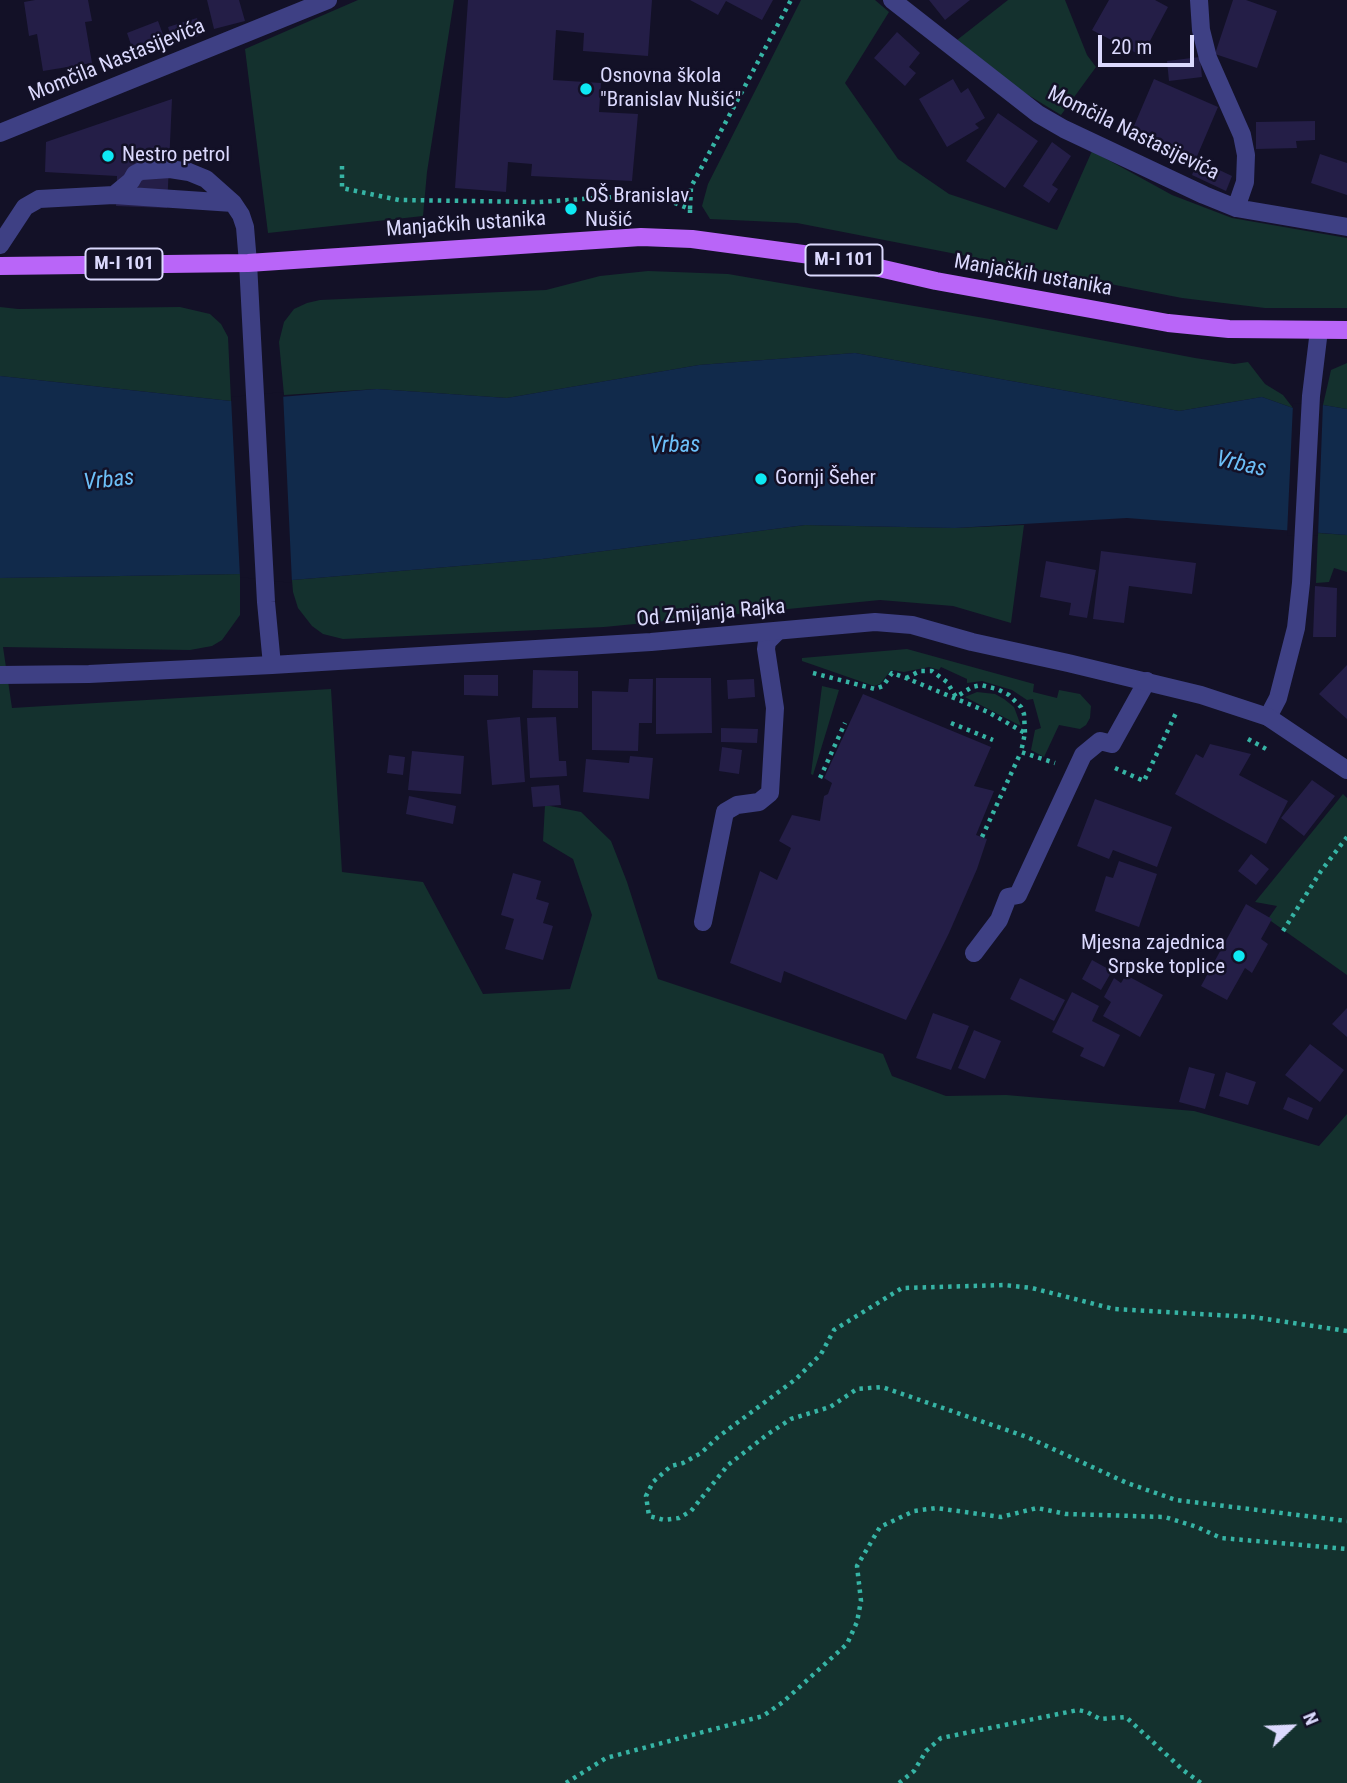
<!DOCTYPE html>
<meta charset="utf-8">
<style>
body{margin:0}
#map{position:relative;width:1347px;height:1783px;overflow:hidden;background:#131127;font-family:"Roboto Condensed",sans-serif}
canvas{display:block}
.north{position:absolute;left:1256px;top:1692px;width:70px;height:70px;-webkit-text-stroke:5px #131127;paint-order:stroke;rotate:67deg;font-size:19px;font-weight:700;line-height:28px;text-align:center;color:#dbd9fd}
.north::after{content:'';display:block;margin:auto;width:24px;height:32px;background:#dbd9fd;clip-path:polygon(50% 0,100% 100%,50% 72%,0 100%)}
.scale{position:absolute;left:1098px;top:35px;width:96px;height:32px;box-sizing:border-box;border:4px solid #dbd9fd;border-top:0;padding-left:9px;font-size:21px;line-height:24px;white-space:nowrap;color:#dbd9fd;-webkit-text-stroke:5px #131127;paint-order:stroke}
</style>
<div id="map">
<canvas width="1347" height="1783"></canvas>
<div class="north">N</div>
<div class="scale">20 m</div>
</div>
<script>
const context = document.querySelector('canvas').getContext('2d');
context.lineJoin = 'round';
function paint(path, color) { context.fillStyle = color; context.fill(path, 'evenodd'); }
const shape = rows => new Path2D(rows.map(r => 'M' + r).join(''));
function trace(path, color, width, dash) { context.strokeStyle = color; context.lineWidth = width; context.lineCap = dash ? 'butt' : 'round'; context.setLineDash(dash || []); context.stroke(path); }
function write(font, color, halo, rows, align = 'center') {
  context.font = font + ' "Roboto Condensed",sans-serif'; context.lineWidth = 5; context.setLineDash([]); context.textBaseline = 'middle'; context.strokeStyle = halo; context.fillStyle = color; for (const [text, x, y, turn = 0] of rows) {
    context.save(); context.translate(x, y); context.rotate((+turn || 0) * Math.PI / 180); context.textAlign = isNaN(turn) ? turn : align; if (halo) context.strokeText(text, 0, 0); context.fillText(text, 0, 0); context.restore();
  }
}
const green = shape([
 [358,0,454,0,427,172,423,216,268,233,245,49],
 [801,0,875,0,889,12,845,83,898,159,949,194,1057,230,1092,151,1172,195,1232,218,1347,238,1347,308,1265,308,1182,298,797,223,710,219,702,206,708,184],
 [1008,0,1065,0,1087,55,1096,67,1061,115,1020,90,957,40],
 [648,271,728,274,990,319,1195,358,1234,364,1248,362,1265,384,1283,395,1293,408,1262,397,1179,411,855,353,699,365,507,398,377,389,284,395,279,342,284,322,294,309,307,303,320,300,546,290,600,276],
 [0,307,18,309,180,307,210,314,221,324,228,337,231,401,0,376],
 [1347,363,1347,409,1323,405,1331,370],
 [805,525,955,528,1024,525,1011,623,953,606,880,600,604,627,343,639,323,634,312,626,298,608,293,592,292,580,542,559],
 [1318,533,1347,535,1347,572,1334,568,1329,582,1316,583],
 [240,574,240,615,222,640,212,646,190,650,3,647,12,708,331,689,342,872,423,882,483,994,570,989,592,915,573,859,543,841,545,805,581,812,611,841,627,882,658,979,883,1054,892,1076,946,1096,1006,1095,1194,1111,1319,1146,1347,1114,1347,1783,0,1783,0,578],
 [907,649,1034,684,1033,692,1057,698,1059,690,1080,694,1091,706,1090,718,1086,725,1080,729,1059,725,1044,757,1031,750,1035,730,1041,728,1033,699,1027,700,1012,690,982,681,967,683,967,679,941,667,939,670,929,667,904,672,891,670,880,684,874,686,802,661,802,658],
 [822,686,839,690,813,775,811,774],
 [977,692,995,694,1004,699,1014,707,1021,726,965,697],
 [1343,794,1347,798,1347,975,1268,919,1277,906,1255,902]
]);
const water = shape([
 [855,353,1179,411,1262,397,1293,408,1323,405,1347,409,1347,535,1127,518,955,528,805,525,542,559,292,580,240,574,0,578,0,376,231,401,377,389,507,398,699,365]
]);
const pier = shape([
 [283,392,292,583,240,577,231,397],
 [1323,402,1318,536,1287,535,1293,404]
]);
const building = shape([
 [35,0,88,0,92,21,85,22,92,63,43,71,37,34,29,36,24,2],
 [207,0,239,0,245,21,214,29],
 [468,0,652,0,648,56,583,51,584,33,556,30,553,80,601,83,599,112,638,114,632,181,531,176,532,164,508,162,506,192,455,188],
 [690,0,773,0,762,20,726,1,718,15],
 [929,0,970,0,945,20],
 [1109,0,1155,0,1168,7,1142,56,1092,30],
 [1233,0,1246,0,1277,11,1257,68,1215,54],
 [197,18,202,35,173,44,168,27],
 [158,21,168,48,136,59,127,33],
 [897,32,920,53,909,67,916,73,905,86,874,58],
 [1200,57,1202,77,1169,81,1167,61],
 [953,79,961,93,968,88,985,118,975,124,979,128,947,147,919,99],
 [1154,79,1218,107,1195,161,1131,133],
 [172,99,167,208,116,206,117,176,45,172,46,142],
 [998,113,1038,141,1005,188,966,161],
 [1315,121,1315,140,1296,141,1297,148,1256,149,1256,122],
 [1052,142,1071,156,1052,185,1058,189,1049,203,1023,186],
 [1320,154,1347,163,1347,195,1311,183],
 [1198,160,1232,176,1226,191,1192,175],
 [1101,551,1196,563,1192,594,1129,586,1124,623,1093,619],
 [1046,561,1096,570,1087,618,1069,615,1071,603,1040,597],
 [1315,586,1337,588,1336,637,1313,637],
 [1347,665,1347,719,1319,694],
 [533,670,578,671,578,708,532,708],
 [464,675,498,675,498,696,464,695],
 [656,678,711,678,712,733,656,734],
 [629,679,653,679,652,723,639,723,638,751,592,750,592,691,628,692],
 [754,679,755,697,728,699,727,680],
 [863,694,991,747,974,786,994,791,976,835,987,839,977,869,949,933,906,1020,784,971,781,983,730,963,760,871,777,880,791,848,779,841,792,815,820,821,824,796,828,794,832,783,824,778],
 [520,717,525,782,492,785,487,720],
 [556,717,559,761,566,761,567,776,530,778,527,718],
 [721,728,758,729,757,743,721,742],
 [1210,744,1251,754,1239,775,1288,801,1266,844,1175,794,1196,754,1203,758],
 [722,747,742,750,739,774,719,771],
 [412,751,464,756,461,794,408,790],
 [389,755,405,757,403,775,387,773],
 [630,756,653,758,649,799,583,792,586,759,629,763],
 [1312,780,1335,796,1304,836,1281,818],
 [559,785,561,805,533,807,531,787],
 [409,796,456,806,453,824,406,814],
 [1095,799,1172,827,1157,867,1113,850,1109,859,1077,846],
 [1251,854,1269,869,1256,885,1238,871],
 [1119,861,1157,874,1139,927,1095,911,1106,876,1113,878],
 [513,873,541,881,536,899,549,903,543,923,553,926,543,960,505,949,514,919,501,915],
 [1246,904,1272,919,1261,939,1268,944,1252,973,1245,968,1227,1000,1201,986],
 [1092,960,1112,971,1101,990,1082,979],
 [1126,975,1163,995,1140,1037,1103,1016,1111,1002,1104,997,1114,978,1121,983],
 [1020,978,1065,1000,1054,1021,1010,999],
 [1072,992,1099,1006,1092,1021,1120,1035,1104,1067,1080,1056,1084,1048,1052,1032],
 [1347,1008,1347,1037,1332,1024],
 [933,1013,969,1026,951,1070,916,1058],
 [974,1030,1001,1041,985,1079,958,1068],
 [1310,1044,1344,1070,1320,1102,1285,1075],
 [1189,1067,1215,1074,1205,1109,1179,1102],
 [1226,1072,1256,1082,1248,1105,1219,1096],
 [1288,1097,1313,1108,1308,1120,1283,1109]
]);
const path = shape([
 [342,166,342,188,399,200,539,202,628,196,662,198,690,209,690,216],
 [690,209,691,187,791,0],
 [813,673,875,689,883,686,892,673,906,678,988,712,1025,733,1021,752,1055,763],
 [906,678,920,671,932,671,947,682,956,697,972,687,981,685,997,689,1009,695,1021,707,1024,714,1025,733],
 [951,723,993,740],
 [1248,739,1268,750],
 [1115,768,1144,781,1176,713],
 [820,778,845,723],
 [982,837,1021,752],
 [1283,931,1321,871,1347,837],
 [1347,1331,1253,1317,1114,1309,1032,1288,1004,1285,902,1288,834,1330,821,1354,796,1379,718,1437,701,1453,683,1463,671,1466,653,1482,646,1496,649,1516,664,1520,679,1518,691,1511,728,1465,768,1434,791,1419,830,1407,857,1389,882,1387,1027,1437,1127,1483,1176,1500,1347,1521],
 [566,1783,606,1758,763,1716,783,1702,847,1644,857,1622,861,1601,857,1566,880,1527,914,1511,936,1508,1001,1517,1037,1508,1066,1514,1165,1517,1197,1527,1221,1538,1347,1549],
 [899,1783,914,1771,926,1751,941,1738,1078,1710,1087,1712,1100,1719,1126,1717,1183,1770,1201,1783]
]);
const service = shape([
 [114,195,131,181,135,174,141,171,170,169,189,172,206,179,233,203,241,215,245,227,248,263],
 [0,245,25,207,39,199,114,195,233,203],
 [703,922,725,812,737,805,759,802,770,793,775,708,766,649,767,642,778,631],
 [974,953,999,920,1008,897,1018,895,1083,755,1100,741,1112,744,1147,681]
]);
const minor = shape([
 [892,0,1038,114,1064,129,1204,195,1236,208,1347,227],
 [1199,0,1201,30,1208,58,1242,135,1246,155,1245,182,1236,208],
 [0,133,328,0],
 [1268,717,1278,698,1296,628,1301,583,1311,396,1319,330]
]);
const tertiary = shape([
 [248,263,266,602,272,665],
 [0,675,89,674,272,665,651,642,875,622,912,625,972,642,1068,663,1201,695,1268,717,1347,770]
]);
const primary = shape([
 [0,266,248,263,641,237,692,239,840,259,936,281,1168,323,1229,329,1347,330]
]);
const markers = [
 [586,89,7,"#0ee9f3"],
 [108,156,7,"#0ee9f3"],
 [571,209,7,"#0ee9f3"],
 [761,479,7,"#0ee9f3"],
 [1239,956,7,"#0ee9f3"]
];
const shields = [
 [844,260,77],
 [124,264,77]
];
const shieldNames = [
 ["M-I 101",844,260],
 ["M-I 101",124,264]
];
const streetNames = [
 ["Momčila Nastasijevića",117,61,-22],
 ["Momčila Nastasijevića",1133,134,26],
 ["Manjačkih ustanika",466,225,-4],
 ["Manjačkih ustanika",1033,276,10],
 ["Od Zmijanja Rajka",711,614,-5]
];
const poiNames = [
 ["Osnovna škola",600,77],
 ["\"Branislav Nušić\"",600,101],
 ["Nestro petrol",122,156],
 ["OŠ Branislav",585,197],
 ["Nušić",585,221],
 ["Gornji Šeher",775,479],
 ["Mjesna zajednica",1225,944,"right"],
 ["Srpske toplice",1225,968,"right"]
];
const waterNames = [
 ["Vrbas",675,446,-1],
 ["Vrbas",1241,465,13],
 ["Vrbas",109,481,-6]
];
paint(green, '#14312e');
paint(water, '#112a4b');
paint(pier, '#131127');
paint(building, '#241e47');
trace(path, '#36b4a5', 4.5, [3.5, 5]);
trace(service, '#3e4084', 18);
trace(minor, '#3e4084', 18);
trace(tertiary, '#3e4084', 18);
trace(primary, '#b965f8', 18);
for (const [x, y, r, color] of markers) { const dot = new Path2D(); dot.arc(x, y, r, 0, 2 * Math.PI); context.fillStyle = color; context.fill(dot); trace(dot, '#131127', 2.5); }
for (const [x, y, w] of shields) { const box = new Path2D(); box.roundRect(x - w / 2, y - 15.5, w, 31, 5); context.fillStyle = '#131127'; context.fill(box); trace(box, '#dbd9fd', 2); }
write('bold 19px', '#dbd9fd', null, shieldNames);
write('21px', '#dbd9fd', '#131127', streetNames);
write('21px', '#dbd9fd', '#131127', poiNames, 'left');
write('italic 23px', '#6cbff8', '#131127', waterNames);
</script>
